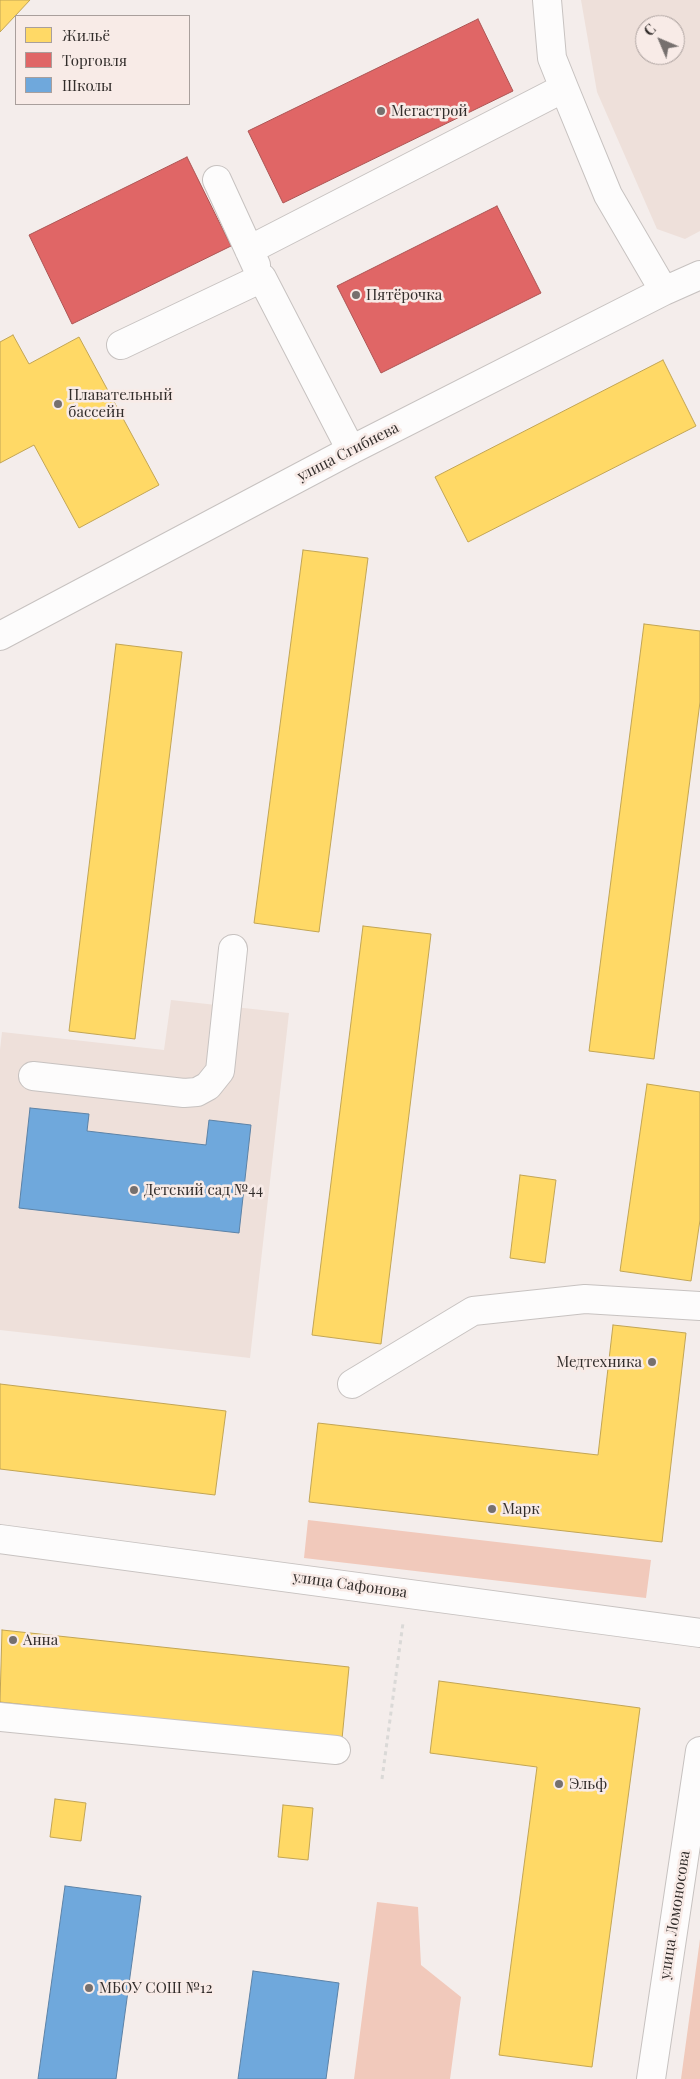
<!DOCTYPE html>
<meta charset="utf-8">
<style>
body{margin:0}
#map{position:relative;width:700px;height:2079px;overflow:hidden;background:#f4edeb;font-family:"Playfair Display",serif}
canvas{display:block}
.legend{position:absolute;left:15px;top:15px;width:175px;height:90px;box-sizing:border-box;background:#f8ebe7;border:1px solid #a99f9c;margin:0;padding:6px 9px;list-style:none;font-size:15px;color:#322d2b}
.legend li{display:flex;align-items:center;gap:10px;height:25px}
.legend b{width:25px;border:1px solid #a99f9c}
.north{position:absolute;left:635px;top:15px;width:50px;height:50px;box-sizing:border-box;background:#f8ebe7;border:1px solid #a99f9c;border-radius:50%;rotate:315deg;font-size:14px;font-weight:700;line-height:20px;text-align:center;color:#322d2b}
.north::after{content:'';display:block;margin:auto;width:18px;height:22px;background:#76706e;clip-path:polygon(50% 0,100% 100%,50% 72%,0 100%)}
</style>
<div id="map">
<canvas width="700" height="2079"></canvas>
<ul class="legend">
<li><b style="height:14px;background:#ffd966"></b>Жильё</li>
<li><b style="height:14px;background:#e06666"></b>Торговля</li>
<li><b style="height:14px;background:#6fa8dc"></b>Школы</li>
</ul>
<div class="north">С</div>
</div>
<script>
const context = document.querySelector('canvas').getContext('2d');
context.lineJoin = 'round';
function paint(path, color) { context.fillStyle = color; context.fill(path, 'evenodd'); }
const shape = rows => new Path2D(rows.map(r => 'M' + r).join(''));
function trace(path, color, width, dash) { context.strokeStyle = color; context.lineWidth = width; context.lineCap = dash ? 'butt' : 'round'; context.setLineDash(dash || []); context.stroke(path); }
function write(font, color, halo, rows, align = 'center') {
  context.font = font + ' "Playfair Display",serif'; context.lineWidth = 5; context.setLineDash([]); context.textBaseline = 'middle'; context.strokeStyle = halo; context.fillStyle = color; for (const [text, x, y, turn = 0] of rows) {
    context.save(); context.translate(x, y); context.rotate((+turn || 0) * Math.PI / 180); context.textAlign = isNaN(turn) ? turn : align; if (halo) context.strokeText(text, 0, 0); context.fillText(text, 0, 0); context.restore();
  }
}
const built = shape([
 [581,0,700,0,700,231,685,239,657,229,597,92],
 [645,25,675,25,675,55,645,55],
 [171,1000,289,1013,250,1358,0,1330,0,1050,2,1032,164,1050]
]);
const forest = shape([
 [308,1520,651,1560,646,1598,304,1558],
 [377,1902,418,1907,421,1965,461,1997,450,2079,354,2079],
 [700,1939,700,2079,681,2079]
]);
const homes = shape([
 [0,0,30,0,0,32,0,0],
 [13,335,29,364,79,337,159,485,79,528,34,445,0,463,0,342,13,335],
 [663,360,696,426,468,542,435,477,663,360],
 [303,550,368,558,319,932,254,923,303,550],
 [644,624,700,631,700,702,654,1059,589,1051,644,624],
 [116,644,182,652,135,1039,69,1031,116,644],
 [363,926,431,934,381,1344,312,1335,363,926],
 [647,1084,700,1092,700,1220,691,1281,620,1271,647,1084],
 [520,1175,556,1180,545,1263,510,1258,520,1175],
 [613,1325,686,1333,662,1542,309,1502,318,1423,598,1455,613,1325],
 [0,1384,226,1411,215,1495,0,1469,0,1384],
 [2,1630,349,1667,342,1739,0,1702,2,1630],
 [439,1681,640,1708,592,2067,499,2055,537,1767,430,1753,439,1681],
 [55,1799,86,1803,81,1841,50,1837,55,1799],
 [283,1805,313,1808,308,1860,278,1857,283,1805]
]);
const shops = shape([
 [478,19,513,91,283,203,248,131,478,19],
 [187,157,231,246,72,324,29,235,187,157],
 [497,206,541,293,381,373,337,286,497,206]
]);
const schools = shape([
 [30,1108,89,1114,87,1131,206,1145,209,1120,251,1125,239,1233,19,1208,30,1108],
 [65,1886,141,1896,116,2079,38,2079,65,1886],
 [253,1971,339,1983,326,2079,238,2079,253,1971]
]);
const path = shape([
 [382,1779,403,1623]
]);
const minor = shape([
 [547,0,552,58,564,88,608,195,664,291],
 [217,180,256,265],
 [249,250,564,88],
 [121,345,262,278,351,450],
 [0,636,351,450,664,291,700,275],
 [33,1076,184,1093,197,1092,208,1086,220,1071,233,949],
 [352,1384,473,1311,585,1299,700,1306],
 [0,1539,700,1633],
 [0,1717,336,1750],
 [651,2079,700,1751]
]);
const markers = [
 [381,111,5,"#76706e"],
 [356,295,5,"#76706e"],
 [58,404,5,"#76706e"],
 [134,1190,5,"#76706e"],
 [652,1362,5,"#76706e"],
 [492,1509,5,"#76706e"],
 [13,1640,5,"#76706e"],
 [559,1784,5,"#76706e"],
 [89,1988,5,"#76706e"]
];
const poiNames = [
 ["Мегастрой",391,111],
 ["Пятёрочка",366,295],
 ["Плавательный",68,395],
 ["бассейн",68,412],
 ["Детский сад №44",144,1190],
 ["Медтехника",642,1362,"right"],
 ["Марк",502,1509],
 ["Анна",23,1640],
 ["Эльф",569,1784],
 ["МБОУ СОШ №12",99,1988]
];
const streetNames = [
 ["улица Сгибнева",348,452,-27],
 ["улица Сафонова",350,1585,8],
 ["улица Ломоносова",675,1915,-81]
];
paint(built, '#eee0da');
paint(forest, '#f1c9bb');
paint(homes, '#ffd966');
trace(homes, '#c2a554', 1);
paint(shops, '#e06666');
trace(shops, '#ac5554', 1);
paint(schools, '#6fa8dc');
trace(schools, '#5d83a7', 1);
trace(minor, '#c7c2c0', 30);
trace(path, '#dad9d7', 3, [4, 4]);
trace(minor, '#fdfcfc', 28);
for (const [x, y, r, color] of markers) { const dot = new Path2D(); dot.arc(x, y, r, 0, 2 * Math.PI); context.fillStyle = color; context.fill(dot); trace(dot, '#f8ebe7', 2); }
write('15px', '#322d2b', '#f8ebe7', poiNames, 'left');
write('15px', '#322d2b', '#f8ebe7', streetNames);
</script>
